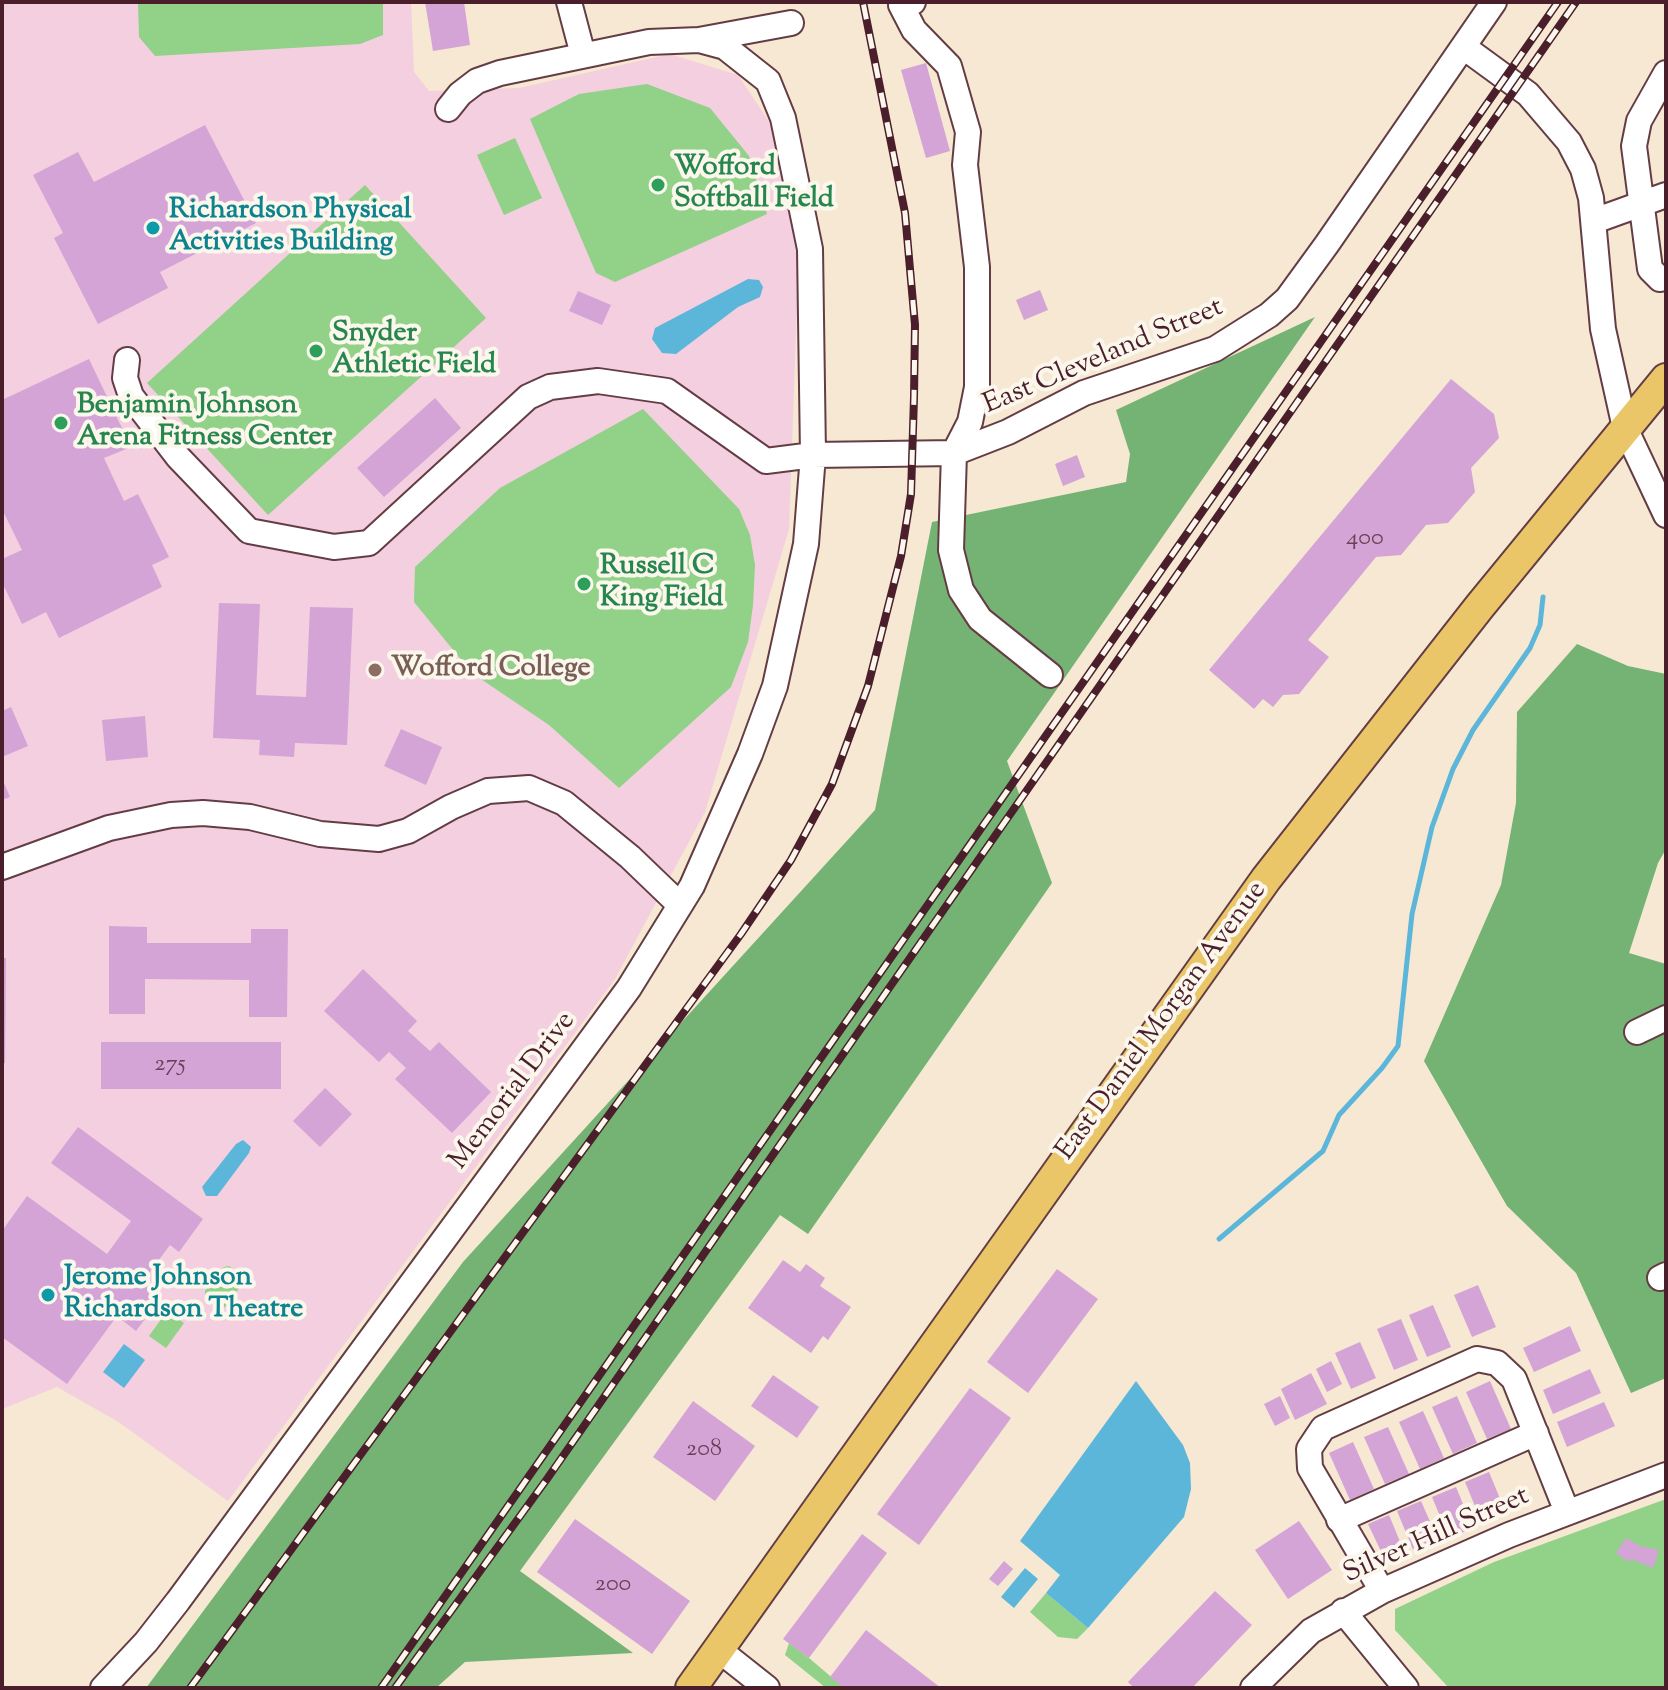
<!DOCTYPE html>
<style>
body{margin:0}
#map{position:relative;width:1668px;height:1690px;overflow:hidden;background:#f6e8d2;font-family:"Sorts Mill Goudy",serif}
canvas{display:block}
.frame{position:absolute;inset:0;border:4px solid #4a1f2b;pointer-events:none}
</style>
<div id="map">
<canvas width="1668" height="1690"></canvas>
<div class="frame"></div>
</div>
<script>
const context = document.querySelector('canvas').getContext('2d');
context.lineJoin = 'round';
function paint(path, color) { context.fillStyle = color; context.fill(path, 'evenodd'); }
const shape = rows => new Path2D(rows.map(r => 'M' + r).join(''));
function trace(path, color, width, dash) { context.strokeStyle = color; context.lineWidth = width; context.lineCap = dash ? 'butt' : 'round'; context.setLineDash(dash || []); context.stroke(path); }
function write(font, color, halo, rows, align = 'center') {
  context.font = font + ' "Sorts Mill Goudy",serif'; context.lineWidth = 8; context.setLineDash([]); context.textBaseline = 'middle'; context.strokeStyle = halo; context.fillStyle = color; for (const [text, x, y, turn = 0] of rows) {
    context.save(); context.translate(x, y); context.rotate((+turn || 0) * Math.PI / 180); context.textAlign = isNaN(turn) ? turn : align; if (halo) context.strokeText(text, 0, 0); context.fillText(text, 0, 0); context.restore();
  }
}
const built = shape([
 [2,2,411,2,414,72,429,91,519,88,670,54,738,75,772,126,799,249,789,529,705,812,615,979,228,1501,117,1421,57,1387,2,1409]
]);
const green = shape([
 [138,2,383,2,383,35,360,44,155,56,139,37],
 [647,84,710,108,749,156,767,214,615,282,596,273,530,119,579,94],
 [515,138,542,198,504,215,477,155],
 [365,185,486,318,268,515,147,383],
 [643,409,739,509,750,535,755,565,753,605,748,642,731,687,619,788,549,725,472,673,414,602,415,567,500,488],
 [229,1266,243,1277,243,1283,224,1308,218,1309,205,1298,205,1291,224,1267],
 [167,1311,184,1323,166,1348,149,1336],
 [1666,1499,1666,1688,1449,1688,1395,1630,1395,1609,1494,1562],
 [1046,1593,1088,1628,1077,1639,1058,1637,1030,1612],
 [789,1643,809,1658,843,1687,826,1688,785,1655]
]);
const forest = shape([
 [1315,317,1007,761,1052,883,808,1234,780,1215,520,1571,633,1653,465,1662,436,1688,146,1688,463,1262,875,810,932,522,1126,482,1130,454,1116,410],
 [1577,644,1628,666,1666,674,1666,849,1658,863,1629,953,1666,964,1666,1378,1631,1393,1576,1273,1507,1206,1424,1061,1501,885,1516,803,1517,712]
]);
const water = shape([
 [748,279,759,280,763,287,760,297,738,307,676,354,662,353,652,339,655,328],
 [243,1140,251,1147,249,1153,217,1196,206,1196,202,1187,236,1144],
 [124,1344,145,1360,124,1388,103,1372],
 [1136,1381,1183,1445,1190,1463,1191,1489,1184,1517,1088,1628,1046,1593,1060,1575,1020,1541],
 [1025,1568,1038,1579,1014,1608,1001,1597]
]);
const stream = shape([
 [1219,1239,1323,1151,1339,1115,1382,1068,1398,1046,1412,914,1432,827,1453,769,1473,730,1530,648,1540,625,1543,597]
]);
const building = shape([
 [425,2,464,2,470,45,433,51],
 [926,63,950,151,926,158,901,70],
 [205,125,256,223,160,272,168,288,98,324,54,238,63,233,33,175,78,152,94,182],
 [1040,290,1048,310,1024,320,1016,300],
 [578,291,611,305,602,325,569,311],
 [89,359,131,447,104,458,124,501,138,494,169,557,152,565,162,587,59,638,46,612,22,624,2,582,2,559,22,550,2,509,2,400],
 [1451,379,1494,414,1499,438,1471,468,1475,492,1448,523,1426,525,1401,555,1376,557,1308,640,1329,657,1299,694,1283,695,1273,707,1263,699,1254,709,1209,670],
 [435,398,461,428,384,497,357,468],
 [1077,455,1085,477,1063,486,1055,464],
 [219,603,260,604,256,695,306,697,310,607,353,608,347,745,295,743,294,757,259,755,260,740,213,738],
 [11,707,28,746,2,757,2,711],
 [145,716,148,757,106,761,102,720],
 [401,729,442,747,426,785,384,766],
 [2,778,10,797,2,800],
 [109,926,147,927,147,943,251,943,251,929,288,929,287,1017,249,1017,249,980,145,979,145,1014,109,1014],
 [2,958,6,958,5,1063,2,1063],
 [363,969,417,1021,408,1031,430,1051,439,1042,491,1092,452,1133,395,1079,406,1068,389,1052,379,1062,324,1011],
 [101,1042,281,1042,281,1089,101,1089],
 [325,1088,352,1114,320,1147,293,1121],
 [78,1127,203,1219,179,1252,170,1245,143,1281,162,1296,136,1331,117,1316,67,1384,2,1337,2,1231,27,1196,107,1254,131,1221,51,1163],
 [783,1260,800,1272,806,1264,825,1278,820,1286,851,1307,828,1340,823,1336,811,1353,748,1308],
 [1057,1269,1098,1299,1028,1393,987,1362],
 [1478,1285,1496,1327,1472,1337,1454,1295],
 [1433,1305,1451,1347,1427,1357,1409,1315],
 [1401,1319,1418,1360,1394,1370,1377,1329],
 [1570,1326,1581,1351,1534,1372,1523,1348],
 [1360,1342,1376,1378,1351,1389,1335,1353],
 [1331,1361,1342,1384,1327,1392,1316,1369],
 [1590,1369,1601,1393,1553,1414,1543,1390],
 [1311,1373,1327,1404,1295,1420,1281,1389],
 [773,1375,819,1407,797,1438,751,1406],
 [1490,1381,1511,1429,1487,1439,1466,1392],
 [970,1388,1011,1418,919,1545,877,1514],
 [1280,1396,1290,1418,1275,1426,1264,1404],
 [1457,1396,1477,1443,1453,1454,1432,1407],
 [693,1401,755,1446,715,1501,653,1457],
 [1604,1402,1615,1426,1567,1447,1557,1422],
 [1423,1411,1444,1458,1420,1469,1399,1422],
 [1388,1427,1409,1474,1385,1484,1364,1437],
 [1353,1442,1374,1489,1350,1500,1329,1453],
 [1489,1472,1506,1513,1482,1523,1465,1482],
 [1456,1487,1473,1528,1449,1538,1432,1497],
 [1421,1501,1439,1542,1414,1552,1397,1511],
 [1389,1515,1406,1556,1387,1564,1368,1524],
 [575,1519,690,1601,652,1654,537,1572],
 [1299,1521,1332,1570,1288,1599,1255,1550],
 [862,1534,887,1553,809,1658,783,1639],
 [1626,1538,1640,1546,1659,1550,1653,1568,1631,1559,1629,1562,1616,1553],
 [1004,1561,1013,1569,998,1586,989,1579],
 [1215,1591,1252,1625,1192,1688,1134,1688,1128,1682],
 [866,1630,941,1688,843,1687,830,1677]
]);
const minor = shape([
 [569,2,583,55],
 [913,2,901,5,914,30,949,66,968,132,965,165,977,267,977,387,970,422,954,453,951,550,961,590,980,619,1050,675],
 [1465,48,1528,94,1569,142,1583,169,1591,198,1603,329,1625,428,1666,515],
 [1666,73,1639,121,1634,146,1650,269,1660,279,1666,278],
 [448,109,460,94,477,81,500,73,649,42,699,40,791,23],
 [1594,221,1666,195],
 [127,360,125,378,131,396,178,457,249,531,334,547,369,543,528,397,550,387,598,381,667,391,766,461,813,455,954,453,1008,432,1084,393,1215,349,1269,315,1287,299,1327,244,1494,2],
 [2,867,109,828,171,815,203,813,250,817,320,834,379,839,408,831,451,807,488,791,529,788,564,803,630,857,680,905],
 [1637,1032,1666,1018],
 [1660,1278,1666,1275],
 [1339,1520,1536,1433],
 [1382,1591,1310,1468,1309,1449,1323,1428,1477,1359,1497,1363,1514,1379,1567,1512],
 [1343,1611,1406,1688],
 [719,1650,767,1688],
 [103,1688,146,1642,178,1601,629,988,692,886,750,754,775,686,806,544,813,455,810,249,783,118,768,81,725,47,699,40],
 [1253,1688,1311,1631,1382,1591,1509,1535,1666,1475]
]);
const major = shape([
 [691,1688,1266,879,1480,606,1666,379]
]);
const rail = shape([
 [190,1688,741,934,791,860,832,784,868,686,901,556,911,494,914,397,915,325,905,213,863,2],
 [381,1688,1558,2],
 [395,1688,547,1479,1576,2]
]);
const markers = [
 [658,185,8,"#2e9e5b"],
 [153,228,8,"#0f9aa8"],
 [316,351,8,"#2e9e5b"],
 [61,423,8,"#2e9e5b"],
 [584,584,8,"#2e9e5b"],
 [375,670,8,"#8d6e63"],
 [48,1295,8,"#0f9aa8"]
];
const numberNames = [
 ["400",1365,540],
 ["275",170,1066],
 ["208",704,1451],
 ["200",613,1586]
];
const leisureNames = [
 ["Wofford",674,169],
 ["Softball Field",674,201],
 ["Snyder",332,335],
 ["Athletic Field",332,367],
 ["Benjamin Johnson",77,407],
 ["Arena Fitness Center",77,439],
 ["Russell C",600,568],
 ["King Field",600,600]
];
const cultureNames = [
 ["Richardson Physical",169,212],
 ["Activities Building",169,244],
 ["Jerome Johnson",64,1279],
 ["Richardson Theatre",64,1311]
];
const streetNames = [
 ["East Cleveland Street",1104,358,-23],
 ["East Daniel Morgan Avenue",1163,1022,-54],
 ["Memorial Drive",514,1092,-53],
 ["Silver Hill Street",1437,1537,-24]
];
const educationNames = [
 ["Wofford College",391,670]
];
paint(built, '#f3cfdf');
paint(green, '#91d188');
paint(forest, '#74b374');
paint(water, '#5cb6da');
trace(stream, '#5cb6da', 5);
paint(building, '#d4a4d7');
trace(minor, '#643d44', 28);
trace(major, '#643d44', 34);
trace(minor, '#fff', 24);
trace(major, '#eac669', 30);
trace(rail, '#4a1f2b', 8);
trace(rail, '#fbf7ec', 5, [15]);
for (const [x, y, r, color] of markers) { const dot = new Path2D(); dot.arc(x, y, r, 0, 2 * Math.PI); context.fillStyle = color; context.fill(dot); trace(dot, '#fbf7ec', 3); }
write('24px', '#6c4056', null, numberNames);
write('bold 28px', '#27864d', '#fbf7ec', leisureNames, 'left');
write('bold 28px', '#0d838f', '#fbf7ec', cultureNames, 'left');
write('28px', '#4a1f2b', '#fbf7ec', streetNames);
write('bold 28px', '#785e54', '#fbf7ec', educationNames, 'left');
</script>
